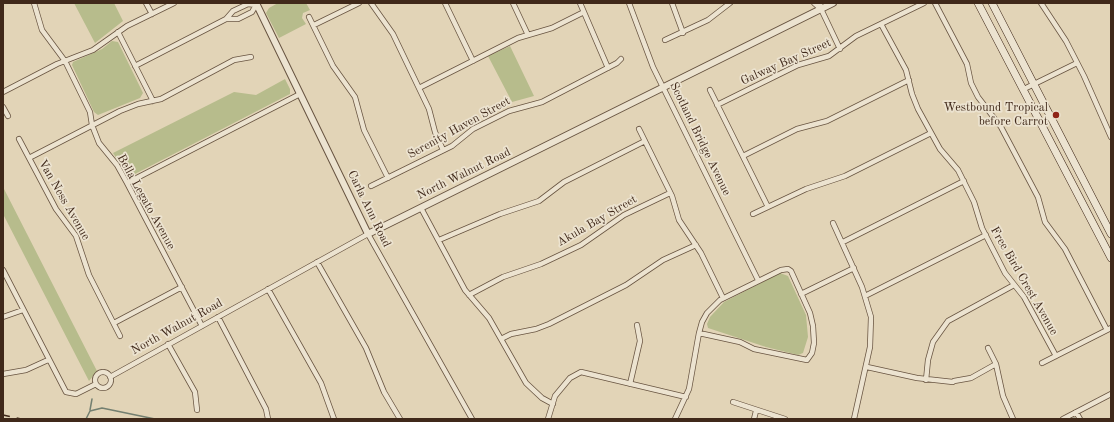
<!DOCTYPE html>
<style>
body{margin:0}
#map{position:relative;width:1114px;height:422px;overflow:hidden;background:#e2d4b7;font-family:"Old Standard TT",serif}
canvas{display:block}
.frame{position:absolute;inset:0;border:4px solid #40291a;pointer-events:none}
</style>
<div id="map">
<canvas width="1114" height="422"></canvas>
<div class="frame"></div>
</div>
<script>
const context = document.querySelector('canvas').getContext('2d');
context.lineJoin = 'round';
function paint(path, color) { context.fillStyle = color; context.fill(path, 'evenodd'); }
const shape = rows => new Path2D(rows.map(r => 'M' + r).join(''));
function trace(path, color, width, dash) { context.strokeStyle = color; context.lineWidth = width; context.lineCap = dash ? 'butt' : 'round'; context.setLineDash(dash || []); context.stroke(path); }
function write(font, color, halo, rows, align = 'center') {
  context.font = font + ' "Old Standard TT",serif'; context.lineWidth = 3.5; context.setLineDash([]); context.textBaseline = 'middle'; context.strokeStyle = halo; context.fillStyle = color; for (const [text, x, y, turn = 0] of rows) {
    context.save(); context.translate(x, y); context.rotate((+turn || 0) * Math.PI / 180); context.textAlign = isNaN(turn) ? turn : align; if (halo) context.strokeText(text, 0, 0); context.fillText(text, 0, 0); context.restore();
  }
}
const green = shape([
 [74,3,114,3,123,21,95,43],
 [278,3,306,3,310,10,303,13,302,18,306,24,279,38,266,13,269,8],
 [112,41,118,42,143,93,140,98,98,115,94,112,72,65,73,62,102,49],
 [510,46,534,96,512,102,488,56],
 [285,79,290,89,290,94,131,176,127,174,113,153,234,92,256,95],
 [3,187,97,371,89,381,3,214],
 [780,273,788,276,806,315,808,337,803,353,798,355,766,347,708,328,707,324,710,317,724,302]
]);
const stream = shape([
 [90,410,92,399],
 [1074,418,1075,419],
 [86,419,90,411,102,408,155,419]
]);
const minor = shape([
 [34,3,42,30,65,61,90,112,92,125,99,143,117,165,127,183,202,326],
 [146,3,152,14],
 [371,3,393,34,429,109,435,132,443,150],
 [445,3,473,61],
 [513,3,528,35],
 [580,3,608,68],
 [629,3,653,67,758,280],
 [672,3,683,33],
 [814,3,821,9],
 [820,3,821,9,840,49],
 [935,3,967,64,971,83,978,97,1001,127,1038,197,1045,222,1065,249,1107,330],
 [1041,3,1066,41,1084,76,1111,137],
 [309,17,333,66,355,97,364,130,388,178],
 [226,19,238,19,252,12,256,5],
 [881,24,906,70,912,94,918,109,940,149,958,170,974,202,982,228,1005,273,1024,297,1056,356],
 [314,25,359,3],
 [118,32,153,101],
 [665,40,708,20,730,3],
 [135,66,226,19,233,11,248,4,256,5],
 [419,88,518,38,552,28,584,12],
 [1024,89,1077,63],
 [710,90,768,207],
 [3,92,57,64,93,50,127,26,174,3],
 [717,105,798,65,829,56,856,36,924,3],
 [3,107,8,116],
 [639,129,672,196,679,220,701,253,723,298],
 [19,139,56,209,76,236,89,275,120,336],
 [743,156,797,129,827,121,909,80],
 [29,158,120,111,138,104,161,99,234,60,251,57],
 [127,183,300,94],
 [371,186,452,146,473,129,509,111,542,102,617,63,621,59],
 [421,208,465,290,489,318,526,383,542,398,553,404],
 [753,214,806,189,845,176,931,133],
 [833,223,862,287,871,317,870,347,854,419],
 [439,240,500,214,539,201,564,182,645,141],
 [843,242,964,181],
 [317,262,366,348,384,392,400,419],
 [3,270,66,392,76,394,96,384],
 [268,289,321,383,334,419],
 [801,294,854,268],
 [469,295,503,277,541,264,581,245,624,215,670,193],
 [865,296,986,235],
 [3,317,23,310],
 [218,317,266,409,268,419],
 [114,323,182,287],
 [501,339,511,334,536,329,549,324,626,285,663,260,696,245],
 [168,344,195,392,197,410],
 [988,348,996,364,1003,396,1013,419],
 [1042,363,1111,328],
 [867,367,917,378,953,382,954,381,971,378,996,364],
 '95 380a8 8 0 1 1 16 0a8 8 0 1 1-16 0Z',
 [3,374,26,370,48,360],
 [110,377,368,234,472,419],
 [926,380,928,360,933,342,948,321,1014,285],
 [630,384,640,341,637,325],
 [733,402,785,419],
 [1076,412,1080,419],
 [548,419,555,396,570,378,581,372,686,397],
 [675,419,689,389,697,344,699,333,702,322,707,313,720,300,781,270,788,269,791,271,810,313,813,326,814,343,812,353,807,360,754,349,740,342,699,333],
 [754,419,756,411],
 [1063,419,1111,394]
]);
const tertiary = shape([
 [256,3,368,234,833,3]
]);
const secondary = shape([
 [978,3,1111,258],
 [992,3,1111,234]
]);
const rail = shape([
 [3,415,21,419]
]);
const markers = [
 [1056,115,4,"#8f2418"]
];
const streetNames = [
 ["Galway Bay Street",786,62,-24],
 ["Serenity Haven Street",459,128,-29],
 ["Scotland Bridge Avenue",700,139,64],
 ["North Walnut Road",464,174,-26],
 ["Van Ness Avenue",64,200,60],
 ["Bella Legato Avenue",146,202,61],
 ["Carla Ann Road",369,209,64],
 ["Akula Bay Street",597,221,-30],
 ["Free Bird Crest Avenue",1024,281,60],
 ["North Walnut Road",177,327,-29]
];
const poiNames = [
 ["Westbound Tropical",1048,108],
 ["before Carrot",1048,122]
];
paint(green, '#b7bc8c');
trace(stream, '#737f70', 1.5);
trace(minor, '#685441', 6);
trace(tertiary, '#685441', 8);
trace(secondary, '#40291a', 8);
trace(minor, '#ece3d0', 4.5);
trace(tertiary, '#ece3d0', 6);
trace(secondary, '#ece3d0', 7);
trace(rail, '#40291a', 1.5, [7, 7]);
for (const [x, y, r, color] of markers) { const dot = new Path2D(); dot.arc(x, y, r, 0, 2 * Math.PI); context.fillStyle = color; context.fill(dot); trace(dot, '#ece3d0', 1.5); }
write('12px', '#40291a', '#ece3d0', streetNames);
write('12px', '#40291a', '#ece3d0', poiNames, 'right');
</script>
